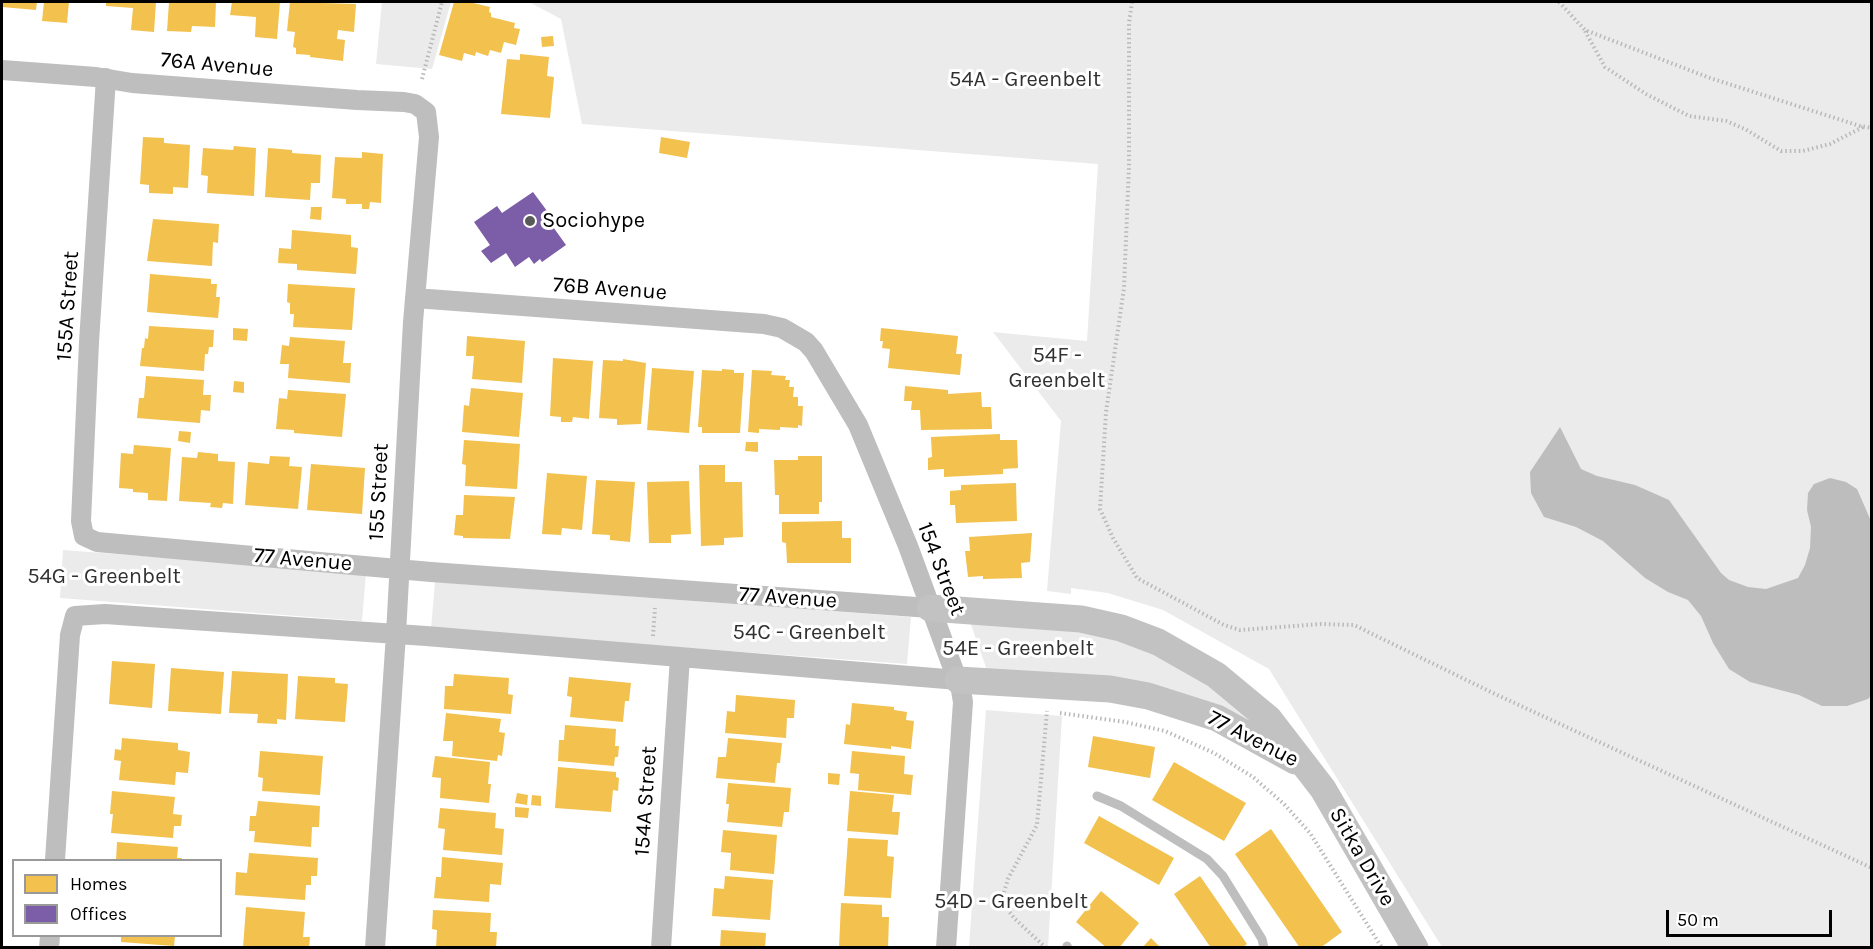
<!DOCTYPE html>
<style>
body{margin:0}
#map{position:relative;width:1873px;height:949px;overflow:hidden;background:#fff;font-family:Karla,sans-serif}
canvas{display:block}
.frame{position:absolute;inset:0;border:3px solid #000;pointer-events:none}
.legend{position:absolute;left:12px;top:859px;width:210px;height:78px;box-sizing:border-box;background:#fff;border:2px solid #999;margin:0;padding:8px 10px;list-style:none;font-size:18px;color:#000}
.legend li{display:flex;align-items:center;gap:12px;height:30px}
.legend b{width:30px;border:2px solid #999}
.scale{position:absolute;left:1666px;top:910px;width:166px;height:27px;box-sizing:border-box;border:3px solid #000;border-top:0;padding-left:8px;font-size:18px;line-height:21px;white-space:nowrap;color:#000;-webkit-text-stroke:4px #fff;paint-order:stroke}
</style>
<div id="map">
<canvas width="1873" height="949"></canvas>
<div class="frame"></div>
<ul class="legend">
<li><b style="height:16px;background:#f2c14e"></b>Homes</li>
<li><b style="height:16px;background:#7b5ea7"></b>Offices</li>
</ul>
<div class="scale">50 m</div>
</div>
<script>
const context = document.querySelector('canvas').getContext('2d');
context.lineJoin = 'round';
function paint(path, color) { context.fillStyle = color; context.fill(path, 'evenodd'); }
const shape = rows => new Path2D(rows.map(r => 'M' + r).join(''));
function trace(path, color, width, dash) { context.strokeStyle = color; context.lineWidth = width; context.lineCap = dash ? 'butt' : 'round'; context.setLineDash(dash || []); context.stroke(path); }
function write(font, color, halo, rows, align = 'center') {
  context.font = font + ' Karla,sans-serif'; context.lineWidth = 6; context.setLineDash([]); context.textBaseline = 'middle'; context.strokeStyle = halo; context.fillStyle = color; for (const [text, x, y, turn = 0] of rows) {
    context.save(); context.translate(x, y); context.rotate((+turn || 0) * Math.PI / 180); context.textAlign = isNaN(turn) ? turn : align; if (halo) context.strokeText(text, 0, 0); context.fillText(text, 0, 0); context.restore();
  }
}
const green = shape([
 [382,2,451,2,432,69,376,64],
 [529,2,1871,2,1871,947,1442,947,1269,669,1163,610,1108,593,1071,588,1071,594,1047,591,1061,421,993,332,1087,341,1098,164,582,124,561,19],
 [63,550,366,573,362,621,60,598],
 [435,582,911,617,907,664,431,629],
 [969,619,1081,628,1126,640,1185,665,1265,726,988,673],
 [986,710,1062,716,1048,947,969,947]
]);
const water = shape([
 [1560,427,1581,469,1597,476,1635,485,1669,500,1721,573,1729,580,1748,587,1766,589,1798,578,1805,565,1810,548,1811,527,1807,510,1808,493,1814,484,1830,478,1846,482,1857,489,1871,521,1871,696,1868,699,1847,706,1822,706,1799,695,1750,682,1729,669,1713,643,1701,616,1688,600,1668,592,1645,578,1603,541,1576,527,1544,517,1531,493,1530,472]
]);
const homes = shape([
 [2,2,37,2,36,10,2,7],
 [44,2,69,2,67,23,42,21],
 [106,2,156,2,154,32,131,30,133,8,106,6],
 [169,2,216,2,215,27,192,26,191,32,167,31],
 [232,2,280,2,277,39,255,37,256,17,230,15],
 [290,2,356,4,354,32,338,30,337,39,345,40,343,61,310,57,310,55,296,54,296,48,293,47,295,32,287,31],
 [454,2,469,2,490,7,489,12,491,13,491,17,515,23,514,28,520,29,516,45,504,42,501,53,490,50,488,56,476,52,475,56,464,53,462,61,439,55],
 [553,36,554,46,542,47,541,37],
 [520,54,549,57,547,76,554,77,550,118,501,114,507,59,520,60],
 [143,137,164,138,164,143,190,145,188,188,173,187,173,194,149,193,149,185,140,184],
 [661,137,690,142,687,158,659,153],
 [234,146,256,148,254,196,207,193,208,176,201,175,203,148,233,150],
 [268,148,292,150,292,153,321,155,320,183,311,183,310,200,265,197],
 [362,152,383,154,381,203,370,202,369,209,362,209,362,204,346,204,346,199,332,198,335,157,362,158],
 [311,207,322,207,321,220,310,219],
 [153,219,219,224,218,243,213,242,212,266,147,261],
 [292,230,351,235,351,247,358,248,356,274,297,270,297,264,278,263,279,248,291,249],
 [150,274,211,279,211,284,217,284,216,297,220,297,218,318,147,312],
 [288,284,355,288,352,330,293,327,294,314,290,314,290,303,287,302],
 [149,326,214,330,213,347,209,347,208,354,205,354,204,371,140,366,142,348,144,348,145,338,148,339],
 [233,328,248,329,247,341,233,340],
 [881,328,958,336,956,354,962,354,960,375,888,368,890,349,882,348,883,341,880,341],
 [467,336,525,341,522,383,472,379,474,356,466,356],
 [290,337,345,341,343,363,351,363,350,383,288,378,289,364,280,364,282,345,289,346],
 [553,358,593,361,589,419,573,417,572,422,561,422,561,417,550,416],
 [623,359,646,363,641,424,617,425,617,419,599,418,603,360,623,361],
 [652,368,694,371,689,433,647,430],
 [722,369,734,370,734,373,744,373,740,433,702,433,702,427,698,427,702,370,722,371],
 [752,370,772,371,771,375,786,376,785,380,790,380,789,387,794,387,793,397,798,397,798,406,803,406,802,426,798,425,798,428,780,427,780,430,759,429,759,433,748,432],
 [146,376,204,380,203,395,211,395,210,411,201,410,200,423,137,418,139,398,144,398],
 [234,381,244,382,244,393,233,392],
 [905,386,948,390,948,394,981,392,982,407,991,407,992,429,921,430,920,410,911,410,912,401,904,401],
 [471,388,523,393,519,437,462,432,464,405,469,406],
 [288,390,346,394,342,437,294,433,294,430,276,429,279,398,287,399],
 [179,431,191,432,190,443,178,441],
 [1000,434,1000,440,1017,440,1018,468,1003,469,1003,474,944,477,944,469,928,470,928,458,932,457,931,437],
 [464,440,520,444,517,489,465,486,466,465,462,464],
 [746,442,758,442,758,452,745,451],
 [134,445,171,448,167,501,148,500,148,493,133,492,133,489,119,488,121,453,133,454],
 [198,452,218,454,218,461,235,462,233,504,223,503,222,508,210,507,211,503,179,501,182,457,197,458],
 [270,456,290,457,289,466,302,467,298,509,245,505,248,462,269,464],
 [798,456,822,456,822,502,819,502,819,514,779,514,779,495,775,495,774,460,798,460],
 [311,464,365,468,362,514,307,510],
 [699,465,725,465,725,482,742,482,743,537,724,538,724,545,701,546],
 [547,473,587,476,582,530,562,528,561,535,542,534],
 [596,480,635,482,630,542,610,540,610,535,592,534],
 [689,481,691,534,671,535,671,543,649,543,647,482],
 [1016,483,1017,521,956,523,955,505,950,505,950,491,961,490,961,485],
 [464,495,515,497,510,539,463,538,463,536,454,535,456,515,463,515],
 [842,521,842,538,851,538,851,563,787,563,786,543,782,542,782,522],
 [1032,533,1030,562,1021,563,1022,578,983,579,983,576,968,577,965,551,970,551,969,537],
 [112,661,155,664,152,708,109,704],
 [171,668,224,672,221,714,168,711],
 [232,671,288,674,286,720,277,719,277,724,257,723,258,714,229,713],
 [454,674,509,678,508,694,513,695,511,714,444,709,445,686,453,686],
 [298,676,335,678,335,683,348,684,345,722,295,719],
 [569,677,631,683,629,701,625,701,623,722,570,717,572,697,567,696],
 [736,695,795,700,794,718,787,718,786,738,725,733,727,711,735,712],
 [852,703,894,707,894,710,907,712,906,720,914,721,911,749,891,746,891,749,844,744,846,724,850,725],
 [446,713,501,719,499,732,505,733,502,756,498,755,497,761,452,756,453,741,443,741],
 [565,725,616,729,615,746,619,746,618,757,615,757,614,766,558,761,559,740,564,740],
 [1093,736,1155,747,1150,778,1088,767],
 [122,738,178,743,178,750,190,752,188,773,176,772,175,785,119,780,121,761,114,760,115,749,121,750],
 [728,738,782,743,780,763,777,763,775,783,716,778,718,757,726,757],
 [260,751,323,756,320,795,262,791,263,778,258,777],
 [852,751,905,756,904,774,913,775,911,795,858,790,859,774,850,773],
 [435,756,490,762,488,784,491,784,489,803,440,798,441,778,432,777],
 [1174,762,1246,803,1224,841,1152,800],
 [558,767,616,772,616,777,619,778,618,791,613,790,611,812,555,808],
 [828,773,840,774,839,785,828,784],
 [728,783,791,788,789,812,784,812,782,827,727,822,729,804,726,804],
 [112,791,175,797,173,814,182,815,181,826,174,826,173,838,111,833,113,814,110,814],
 [850,791,894,795,892,812,900,812,898,835,847,831],
 [517,793,528,795,527,805,515,803],
 [532,795,541,796,541,806,531,805],
 [258,801,320,806,319,827,312,827,311,847,254,842,255,831,249,831,250,816,256,816],
 [515,807,529,808,528,818,515,817],
 [440,808,496,813,495,828,504,829,502,855,443,850,445,829,438,828],
 [1099,816,1174,858,1159,885,1084,843],
 [1271,829,1342,932,1320,948,1300,948,1235,854],
 [723,830,777,835,774,874,730,870,731,853,721,852],
 [848,838,888,840,887,856,894,857,891,898,844,896],
 [117,842,178,847,177,858,182,858,182,860,116,860],
 [249,853,318,858,317,876,311,876,311,885,306,885,305,900,235,895,236,872,247,873],
 [442,857,503,863,501,885,490,884,489,902,434,898,436,877,441,877],
 [725,876,773,880,770,920,712,916,714,888,724,889],
 [1200,876,1247,944,1242,948,1211,948,1174,894],
 [1101,891,1139,923,1119,948,1107,948,1076,922],
 [841,903,882,905,882,917,889,917,888,948,839,948],
 [246,907,305,912,303,937,310,937,309,948,243,948],
 [433,910,491,913,490,932,497,932,496,948,436,948,437,930,432,929],
 [721,930,766,933,765,948,720,948],
 [121,936,175,936,174,946,121,942],
 [1151,938,1161,948,1142,948]
]);
const offices = shape([
 [533,192,550,215,546,217,566,245,542,262,540,259,534,264,529,257,515,267,506,253,491,263,481,251,490,245,474,222,497,206,502,213]
]);
const path = shape([
 [1132,2,1129,23,1129,166,1124,288,1106,412,1100,509,1113,538,1137,578,1224,625,1240,630,1321,624,1354,625,1495,694,1872,868],
 [1559,2,1585,30,1710,78,1860,126,1872,128],
 [1585,31,1605,67,1646,94,1689,116,1726,121,1745,129,1781,151,1803,151,1830,144,1863,127],
 [422,79,442,2],
 [653,636,655,608],
 [1060,713,1125,722,1165,731,1214,753,1253,777,1284,804,1310,833,1382,948],
 [1046,948,1014,918,1008,910,1004,892,1008,879,1037,825,1047,711]
]);
const lane = shape([
 [1097,796,1121,806,1207,859,1223,876,1262,939,1264,948],
 [1067,946,1068,948]
]);
const street = shape([
 [2,70,96,77,132,83,357,100,404,102,415,104,426,112,429,137,413,322,396,634,375,948],
 [106,78,89,342,81,521,84,536,97,542,431,572,930,608],
 [415,298,764,324,782,328,806,342,814,351,858,425,908,546,961,690,963,702,946,948],
 [55,860,70,635,75,616,105,614,426,636,958,680],
 [49,948,50,936],
 [661,948,680,657]
]);
const secondary = shape([
 [930,608,1081,619,1121,628,1158,642,1216,675,1269,719,1323,789,1415,948],
 [958,680,1110,689,1148,696,1217,718,1295,761]
]);
const markers = [
 [530,221,6,"#595959"]
];
const streetNames = [
 ["76A Avenue",217,65,5],
 ["76B Avenue",610,289,4],
 ["155A Street",68,306,-86],
 ["155 Street",379,492,-87],
 ["77 Avenue",303,560,5],
 ["154 Street",941,569,69],
 ["77 Avenue",788,598,4],
 ["77 Avenue",1253,739,27],
 ["154A Street",646,801,-86],
 ["Sitka Drive",1362,857,60]
];
const parkNames = [
 ["54A - Greenbelt",1025,80],
 ["54F -",1057,356],
 ["Greenbelt",1057,381],
 ["54G - Greenbelt",104,577],
 ["54C - Greenbelt",809,633],
 ["54E - Greenbelt",1018,649],
 ["54D - Greenbelt",1011,902]
];
const poiNames = [
 ["Sociohype",542,221]
];
paint(green, '#ebebeb');
paint(water, '#bdbdbd');
paint(homes, '#f2c14e');
paint(offices, '#7b5ea7');
trace(path, '#b9b9b9', 4, [1.5, 3]);
trace(lane, '#bebebe', 9);
trace(street, '#bebebe', 20);
trace(secondary, '#c2c2c2', 27);
for (const [x, y, r, color] of markers) { const dot = new Path2D(); dot.arc(x, y, r, 0, 2 * Math.PI); context.fillStyle = color; context.fill(dot); trace(dot, '#fff', 2); }
write('22px', '#000', '#fff', streetNames);
write('22px', '#313131', '#fff', parkNames);
write('22px', '#000', '#fff', poiNames, 'left');
</script>
